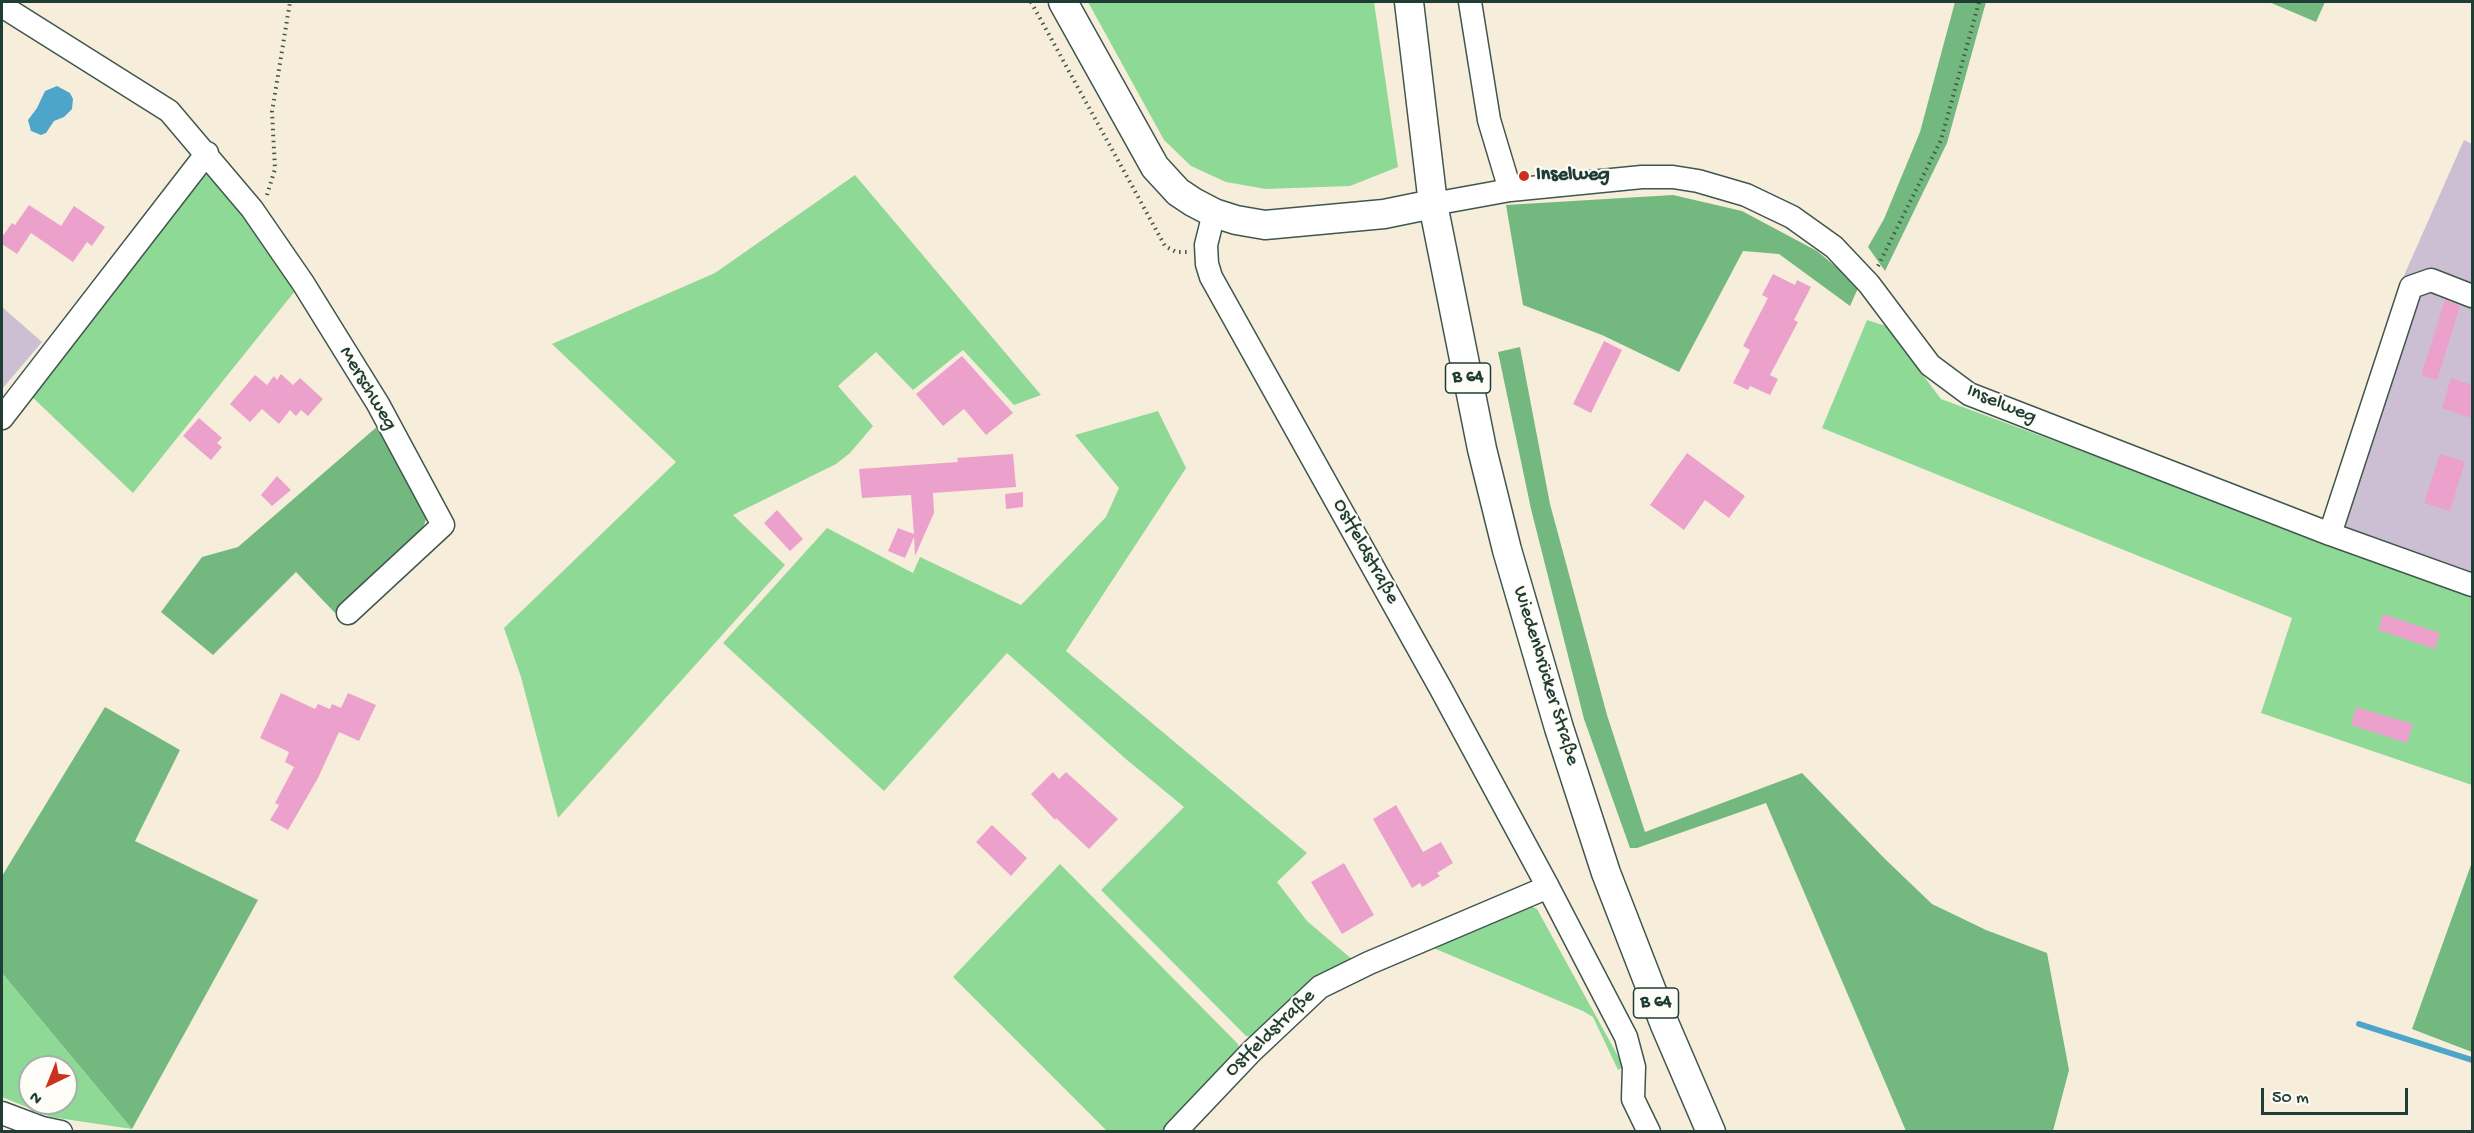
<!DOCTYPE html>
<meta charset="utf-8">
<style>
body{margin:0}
#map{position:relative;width:2474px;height:1133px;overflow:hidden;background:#f7eddb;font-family:"Gochi Hand",sans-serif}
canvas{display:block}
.frame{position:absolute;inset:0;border:3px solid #1f3d34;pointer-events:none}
.north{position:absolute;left:18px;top:1055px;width:60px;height:60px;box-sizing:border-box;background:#fdfcf7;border:2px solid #a4b0a9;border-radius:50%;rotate:223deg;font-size:16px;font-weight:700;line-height:24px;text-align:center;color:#1f3d34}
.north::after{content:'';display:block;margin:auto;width:21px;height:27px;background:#c8321e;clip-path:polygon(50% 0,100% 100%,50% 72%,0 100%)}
.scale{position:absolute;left:2261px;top:1088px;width:147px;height:27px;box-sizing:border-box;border:3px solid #1f3d34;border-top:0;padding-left:8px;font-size:18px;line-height:21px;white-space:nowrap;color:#1f3d34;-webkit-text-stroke:4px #fdfcf7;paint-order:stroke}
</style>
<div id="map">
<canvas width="2474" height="1133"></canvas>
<div class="frame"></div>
<div class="north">N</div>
<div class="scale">50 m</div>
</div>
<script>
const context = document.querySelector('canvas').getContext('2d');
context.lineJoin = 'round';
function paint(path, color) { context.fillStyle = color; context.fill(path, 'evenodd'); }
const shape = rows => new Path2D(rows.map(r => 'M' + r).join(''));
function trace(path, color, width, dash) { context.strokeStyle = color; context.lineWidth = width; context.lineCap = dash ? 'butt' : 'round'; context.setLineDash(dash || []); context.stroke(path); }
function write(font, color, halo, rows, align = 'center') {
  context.font = font + ' "Gochi Hand",sans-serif'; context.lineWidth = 4.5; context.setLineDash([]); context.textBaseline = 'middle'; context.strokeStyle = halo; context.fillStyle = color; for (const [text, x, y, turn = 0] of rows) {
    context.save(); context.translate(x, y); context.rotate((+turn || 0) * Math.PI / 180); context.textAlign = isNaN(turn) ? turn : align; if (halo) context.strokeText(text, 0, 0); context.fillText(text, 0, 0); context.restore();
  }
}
const industrial = shape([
 [2464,140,2472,144,2472,573,2325,521,2402,280],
 [2,307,42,342,2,389]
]);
const green = shape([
 [1088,2,1374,2,1398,167,1350,186,1266,189,1226,182,1191,166,1164,140],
 [213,174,257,231,295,291,133,493,29,394,198,179,206,175],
 [855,175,1041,395,1014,405,963,350,913,390,876,352,838,386,873,426,850,453,836,464,733,515,785,565,558,818,521,677,504,628,676,462,552,344,715,273],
 [1867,320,1886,326,1941,399,2472,595,2472,785,2261,713,2292,618,1822,428],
 [1158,411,1186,468,1066,651,1307,853,1277,882,1307,921,1354,961,1258,1038,1246,1036,1101,890,1184,807,1127,760,1007,653,884,791,723,643,827,528,913,573,920,557,1021,605,1106,517,1119,488,1075,435],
 [1060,864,1238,1044,1241,1055,1167,1131,1107,1131,953,977],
 [1528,905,1537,909,1624,1067,1618,1070,1593,1017,1583,1011,1431,947],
 [2,973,132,1129,51,1117,2,1097],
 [30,1067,66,1067,66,1103,30,1103]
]);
const forest = shape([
 [1955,2,1986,2,1947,143,1885,271,1868,247,1884,219,1920,132],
 [2269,2,2325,2,2316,22],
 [1673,195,1742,211,1817,251,1859,286,1850,306,1779,254,1743,251,1679,372,1602,335,1523,305,1506,205],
 [1520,347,1550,504,1607,715,1645,832,1802,773,1884,858,1932,904,1986,930,2047,953,2069,1070,2053,1131,1906,1131,1766,803,1637,848,1630,848,1584,719,1531,509,1498,352],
 [379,425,428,514,420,536,335,613,296,572,213,655,161,612,202,557,238,547],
 [105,707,180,750,135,841,258,900,132,1129,2,973,2,876],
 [2472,862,2472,1052,2412,1029]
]);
const water = shape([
 [57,86,70,93,73,99,72,109,64,117,54,121,46,133,41,135,31,131,28,120,37,108,45,91]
]);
const stream = shape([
 [2359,1024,2472,1060]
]);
const building = shape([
 [29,205,61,226,74,206,105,227,92,246,87,242,73,262,31,233,17,254,2,244,2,237,12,223,15,225],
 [1773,274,1795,285,1797,280,1811,287,1794,320,1798,322,1770,375,1778,379,1770,395,1750,386,1748,390,1733,383,1750,350,1743,346,1768,298,1762,295],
 [2445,300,2460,306,2437,380,2422,376,2423,369],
 [1604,341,1622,350,1591,413,1573,404],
 [962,356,1013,413,986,435,964,409,943,426,916,394],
 [281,374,293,385,300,378,323,399,308,416,301,410,296,416,290,410,279,424,262,409,250,422,230,404,255,375,267,385,274,376,277,380],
 [2451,378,2472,385,2472,418,2442,408],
 [199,418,222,438,217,443,222,447,211,460,183,436],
 [1687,453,1745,496,1729,518,1705,500,1684,530,1650,505],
 [1013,454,1016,487,933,493,934,513,915,556,914,537,905,558,888,551,898,528,914,534,911,495,862,498,859,469,958,462,957,458],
 [2440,454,2465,462,2450,511,2424,503],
 [277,476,291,490,272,506,261,495],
 [1023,492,1023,507,1006,509,1005,494],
 [777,510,803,539,790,551,764,523],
 [2383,614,2440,633,2435,649,2378,630],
 [281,693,315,709,318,704,330,709,332,704,341,708,348,693,376,705,359,741,339,732,318,778,288,830,270,820,279,805,275,803,294,767,285,762,289,752,260,738],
 [2356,707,2413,724,2407,743,2351,725],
 [1053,772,1059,779,1066,772,1118,819,1089,849,1056,818,1055,820,1031,794],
 [1396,805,1423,852,1441,842,1453,863,1437,873,1440,876,1422,887,1420,883,1412,888,1373,819],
 [992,825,1027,858,1011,876,976,842],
 [1344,863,1374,915,1342,934,1311,882]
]);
const path = shape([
 [1031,2,1165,246,1176,252,1187,252],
 [267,195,275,169,272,112,290,2],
 [1878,266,1941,140,1979,2]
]);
const minor = shape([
 [1470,2,1489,120,1510,190],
 [2,6,169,111,252,209,303,283,378,404,443,525,348,613],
 [1433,204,1510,190,1642,177,1673,177,1698,181,1746,195,1792,217,1834,247,1869,284,1930,365,1969,394,2330,534,2472,585],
 [2,418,207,153],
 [2330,534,2411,287,2431,280,2472,296],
 [1548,887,1626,1037,1634,1067,1633,1099,1649,1132],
 [2,1113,42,1128,61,1132],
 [1175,1132,1252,1051,1320,987,1369,963,1548,887,1441,689,1211,277,1207,264,1206,245,1214,213]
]);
const major = shape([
 [1063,2,1155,167,1178,192,1193,202,1214,213,1236,220,1265,225,1384,214,1433,204],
 [1409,2,1433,204,1482,449,1507,550,1559,728,1606,873,1665,1025,1711,1132]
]);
const markers = [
 [1524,176,6,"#c8321e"]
];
const shields = [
 [1468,378,45],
 [1656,1003,45]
];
const shieldNames = [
 ["B 64",1468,378],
 ["B 64",1656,1003]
];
const poiNames = [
 ["Inselweg",1536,176]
];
const streetNames = [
 ["Merschweg",367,389,59],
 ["Inselweg",2001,405,23],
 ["Ostfeldstraße",1365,552,61],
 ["Wiedenbrücker Straße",1545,676,73],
 ["Ostfeldstraße",1271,1034,-44]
];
paint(industrial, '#ccbed3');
paint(green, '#8fd996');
paint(forest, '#73b97f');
paint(water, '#4da5ca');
trace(stream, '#4da5ca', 6);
paint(building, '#eca1cd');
trace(minor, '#3f574d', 25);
trace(major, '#3f574d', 31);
trace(path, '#3f574d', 4, [1.5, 4.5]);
trace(minor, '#fff', 22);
trace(major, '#fff', 28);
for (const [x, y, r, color] of markers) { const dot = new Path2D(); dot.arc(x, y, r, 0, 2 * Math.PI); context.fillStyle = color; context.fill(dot); trace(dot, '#fdfcf7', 2); }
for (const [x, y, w] of shields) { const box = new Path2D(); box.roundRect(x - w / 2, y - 15, w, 30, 4.5); context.fillStyle = '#fdfcf7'; context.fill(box); trace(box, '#1f3d34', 1.5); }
write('bold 18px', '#1f3d34', null, shieldNames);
write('bold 20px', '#1f3d34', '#fdfcf7', poiNames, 'left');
write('20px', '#1f3d34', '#fdfcf7', streetNames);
</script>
